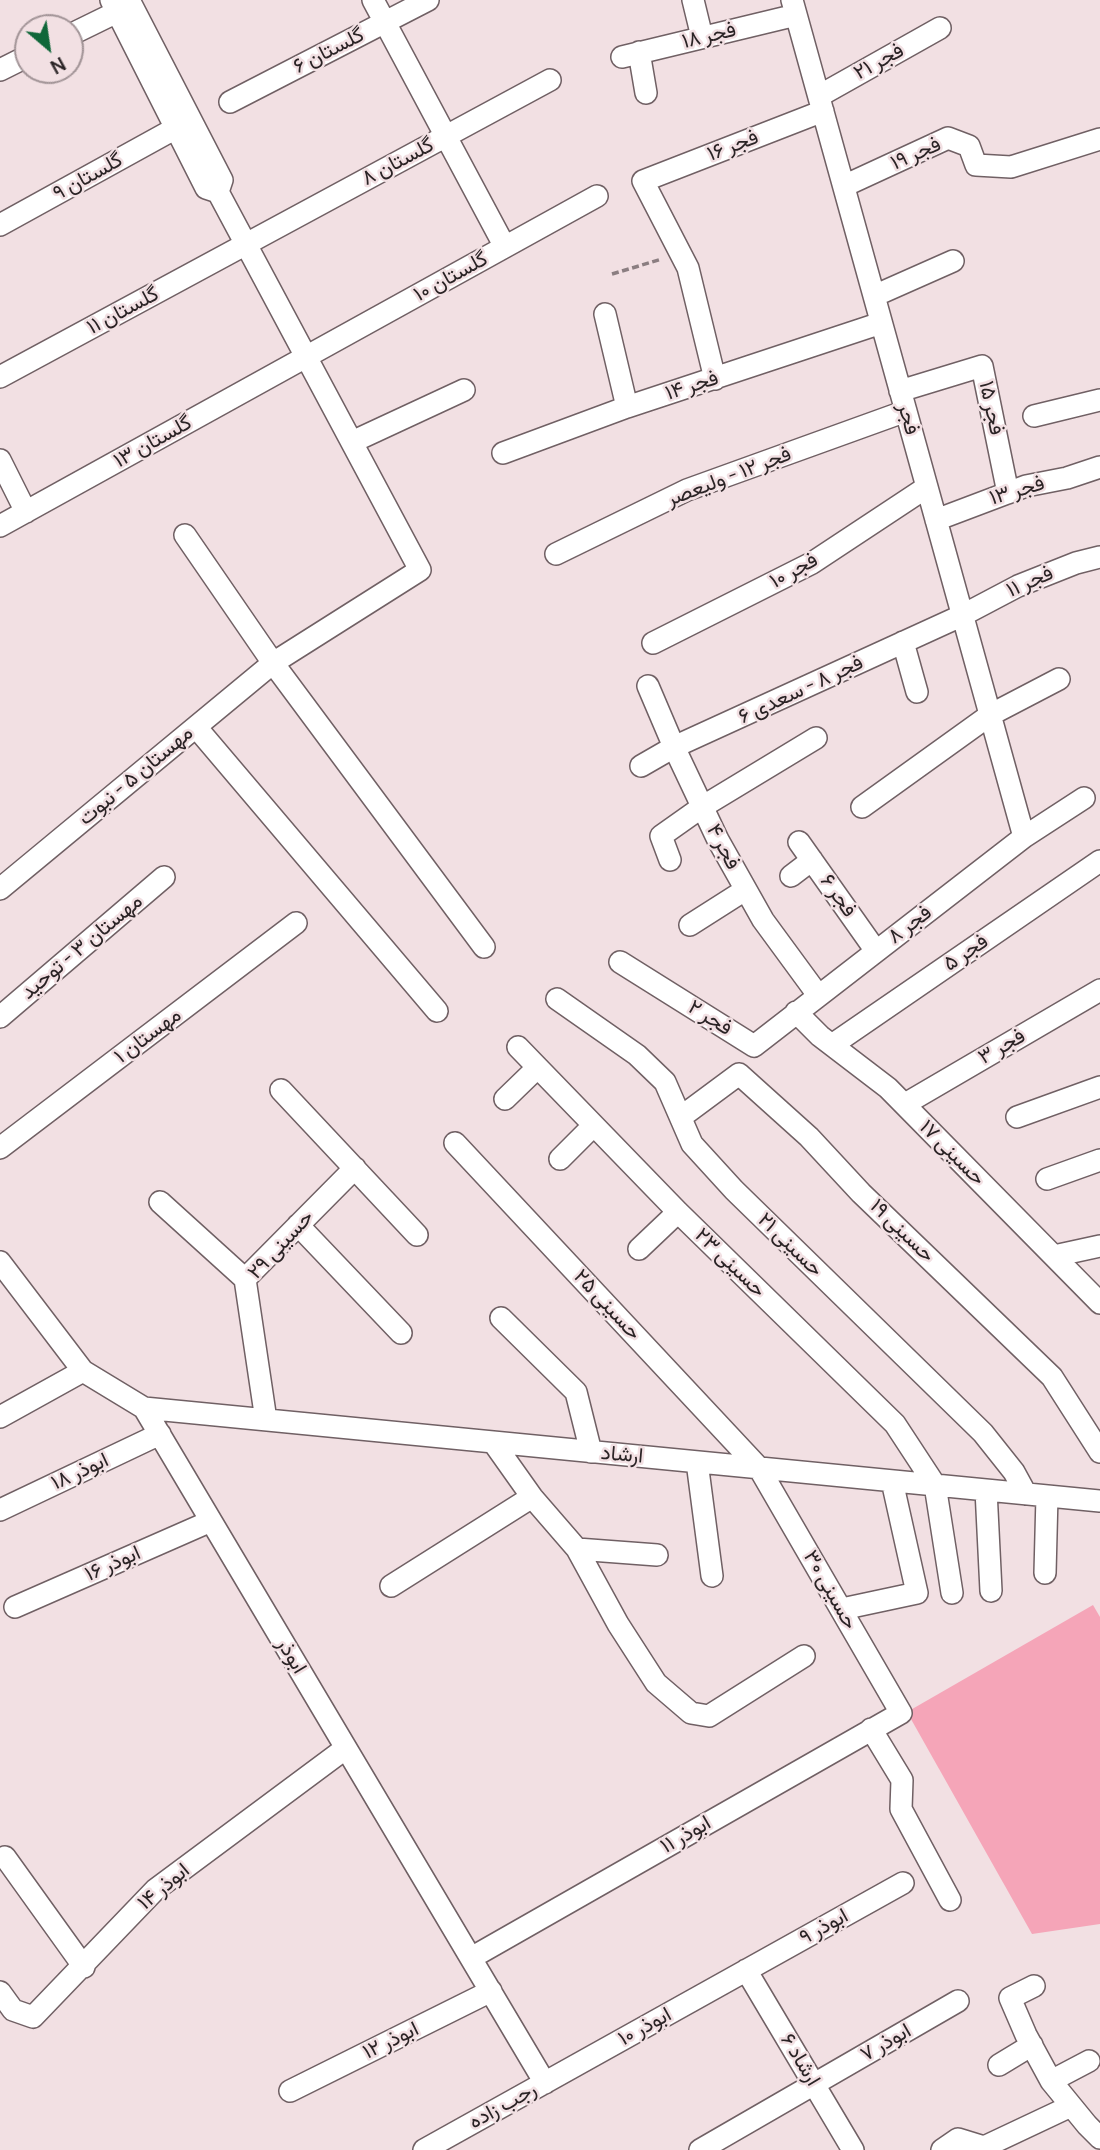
<!DOCTYPE html>
<meta charset="utf-8">
<style>
body{margin:0}
#map{position:relative;width:1100px;height:2150px;overflow:hidden;background:#f2e0e3;font-family:Manrope,sans-serif}
canvas{display:block}
.north{position:absolute;left:14px;top:14px;width:70px;height:70px;box-sizing:border-box;background:#f2e0e3;border:2px solid #a29497;border-radius:50%;rotate:151deg;font-size:19px;font-weight:700;line-height:28px;text-align:center;color:#2a2325}
.north::after{content:'';display:block;margin:auto;width:24px;height:32px;background:#0f6739;clip-path:polygon(50% 0,100% 100%,50% 72%,0 100%)}
</style>
<div id="map">
<canvas width="1100" height="2150"></canvas>
<div class="north">N</div>
</div>
<script>
const context = document.querySelector('canvas').getContext('2d');
context.lineJoin = 'round';
function paint(path, color) { context.fillStyle = color; context.fill(path, 'evenodd'); }
const shape = rows => new Path2D(rows.map(r => 'M' + r).join(''));
function trace(path, color, width, dash) { context.strokeStyle = color; context.lineWidth = width; context.lineCap = dash ? 'butt' : 'round'; context.setLineDash(dash || []); context.stroke(path); }
function write(font, color, halo, rows, align = 'center') {
  context.font = font + ' Manrope,Vazirmatn,sans-serif'; context.lineWidth = 5; context.setLineDash([]); context.textBaseline = 'middle'; context.strokeStyle = halo; context.fillStyle = color; for (const [text, x, y, turn = 0] of rows) {
    context.save(); context.translate(x, y); context.rotate((+turn || 0) * Math.PI / 180); context.textAlign = isNaN(turn) ? turn : align; if (halo) context.strokeText(text, 0, 0); context.fillText(text, 0, 0); context.restore();
  }
}
const green = shape([
 [1093,1605,1100,1617,1100,1924,1032,1934,907,1712]
]);
const path = shape([
 [612,274,662,259]
]);
const minor = shape([
 [129,0,222,180,218,192],
 [373,0,505,247],
 [693,0,702,37],
 [792,0,1024,837],
 [70,35,117,12],
 [639,52,646,93],
 [622,57,796,15],
 [0,70,28,56],
 [819,96,940,28],
 [230,102,428,0],
 [844,186,948,138,969,146,976,165,1011,167,1100,139],
 [0,225,176,128],
 [874,296,953,261],
 [605,314,627,407],
 [0,377,550,80],
 [715,379,688,268,643,181,823,111],
 [900,391,982,366,1008,493],
 [1034,416,1100,400],
 [352,442,464,390],
 [503,453,627,407,881,323],
 [0,460,26,512],
 [936,520,1026,486,1067,478,1100,467],
 [0,526,597,196],
 [185,535,273,663,484,947],
 [556,554,687,490,906,411],
 [903,642,917,692],
 [653,643,812,563,927,487],
 [648,686,674,747,718,840,763,920,818,995],
 [196,727,437,1011],
 [641,766,674,747,963,615,1018,586,1076,563,1100,557],
 [862,807,990,715,1059,679],
 [799,842,876,951],
 [670,860,661,836,702,807,816,738],
 [791,876,812,860],
 [0,889,273,663,420,570,218,192,206,188,111,0],
 [690,925,745,890],
 [620,962,754,1046,1024,837,1084,798],
 [557,999,637,1055,665,1082,692,1144,734,1190,983,1433,1014,1472,1026,1494],
 [796,1012,820,1036,888,1088,1100,1303],
 [0,1017,164,877],
 [832,1045,1100,861],
 [518,1047,678,1212,895,1424,935,1485,952,1593],
 [281,1090,417,1235],
 [505,1099,537,1068],
 [905,1104,1100,990],
 [681,1117,739,1074,809,1137,861,1193,1052,1377,1100,1452],
 [1017,1117,1100,1087],
 [455,1143,759,1468,901,1713,471,1958],
 [0,1148,296,923],
 [560,1159,593,1126],
 [1047,1179,1100,1160],
 [160,1202,245,1279],
 [298,1225,401,1333],
 [639,1249,678,1212],
 [1054,1256,1100,1246],
 [0,1262,83,1371,144,1408,545,2083],
 [501,1318,576,1392,591,1452],
 [144,1408,1100,1501],
 [0,1417,83,1371],
 [266,1420,245,1279,355,1168],
 [493,1442,532,1497,577,1549,618,1624,656,1683,691,1713,709,1716,804,1656],
 [697,1462,712,1576],
 [986,1490,991,1591],
 [0,1510,160,1434],
 [577,1549,657,1555],
 [1045,1573,1047,1496],
 [391,1586,532,1497],
 [15,1607,211,1521],
 [842,1609,917,1593,892,1481],
 [871,1729,902,1780,901,1809,950,1900],
 [5,1857,84,1967],
 [746,1970,853,2150],
 [1034,1986,1010,1998,1026,2035,1051,2081,1087,2125,1100,2138],
 [0,1992,13,2010,33,2017,155,1890,346,1748],
 [999,2065,1032,2045],
 [1051,2081,1089,2061],
 [290,2091,491,1991],
 [424,2150,903,1883],
 [700,2150,958,2001],
 [942,2150,958,2139,984,2147,1071,2106]
]);
const streetNames = [
 ["فجر ۱۸",709,36,-14],
 ["گلستان ۶",329,51,-27],
 ["فجر ۲۱",879,62,-29],
 ["فجر ۱۶",733,146,-21],
 ["فجر ۱۹",916,154,-24],
 ["گلستان ۸",398,162,-28],
 ["گلستان ۹",88,177,-29],
 ["گلستان ۱۰",451,277,-29],
 ["گلستان ۱۱",123,311,-28],
 ["فجر ۱۴",692,386,-18],
 ["فجر ۱۵",991,408,78],
 ["فجر",908,419,74],
 ["گلستان ۱۳",153,442,-29],
 ["فجر ۱۲ - ولیعصر",729,477,-21],
 ["فجر ۱۳",1017,491,-17],
 ["فجر ۱۰",794,571,-29],
 ["فجر ۱۱",1030,582,-24],
 ["فجر ۸ - سعدی ۶",801,690,-25],
 ["مهستان ۵ - نبوت",136,776,-40],
 ["فجر ۴",723,847,62],
 ["فجر ۶",838,896,55],
 ["فجر ۸",910,925,-37],
 ["مهستان ۳ - توحید",82,947,-40],
 ["فجر ۵",966,953,-34],
 ["فجر ۲",710,1018,32],
 ["مهستان ۱",148,1036,-37],
 ["فجر ۳",1002,1047,-30],
 ["حسینی ۱۷",952,1153,45],
 ["حسینی ۱۹",902,1231,44],
 ["حسینی ۲۹",281,1245,-47],
 ["حسینی ۲۱",790,1245,44],
 ["حسینی ۲۳",730,1263,44],
 ["حسینی ۲۵",607,1305,47],
 ["ارشاد",622,1455,5],
 ["ابوذر ۱۸",80,1472,-25],
 ["ابوذر ۱۶",113,1564,-24],
 ["حسینی ۳۰",830,1590,60],
 ["ابوذر",291,1656,59],
 ["ابوذر ۱۱",686,1835,-30],
 ["ابوذر ۱۴",164,1887,-40],
 ["ابوذر ۹",824,1927,-29],
 ["ابوذر ۱۰",645,2027,-29],
 ["ابوذر ۱۲",391,2041,-26],
 ["ابوذر ۷",886,2043,-30],
 ["ارشاد ۶",800,2060,59],
 ["رجب زاده",503,2106,-29]
];
paint(green, '#f5a5b8');
trace(minor, '#706064', 24);
trace(path, '#8b7e81', 3.5, [7, 3.5]);
trace(minor, '#fff', 21);
write('21px', '#2a2325', '#f2e0e3', streetNames);
</script>
